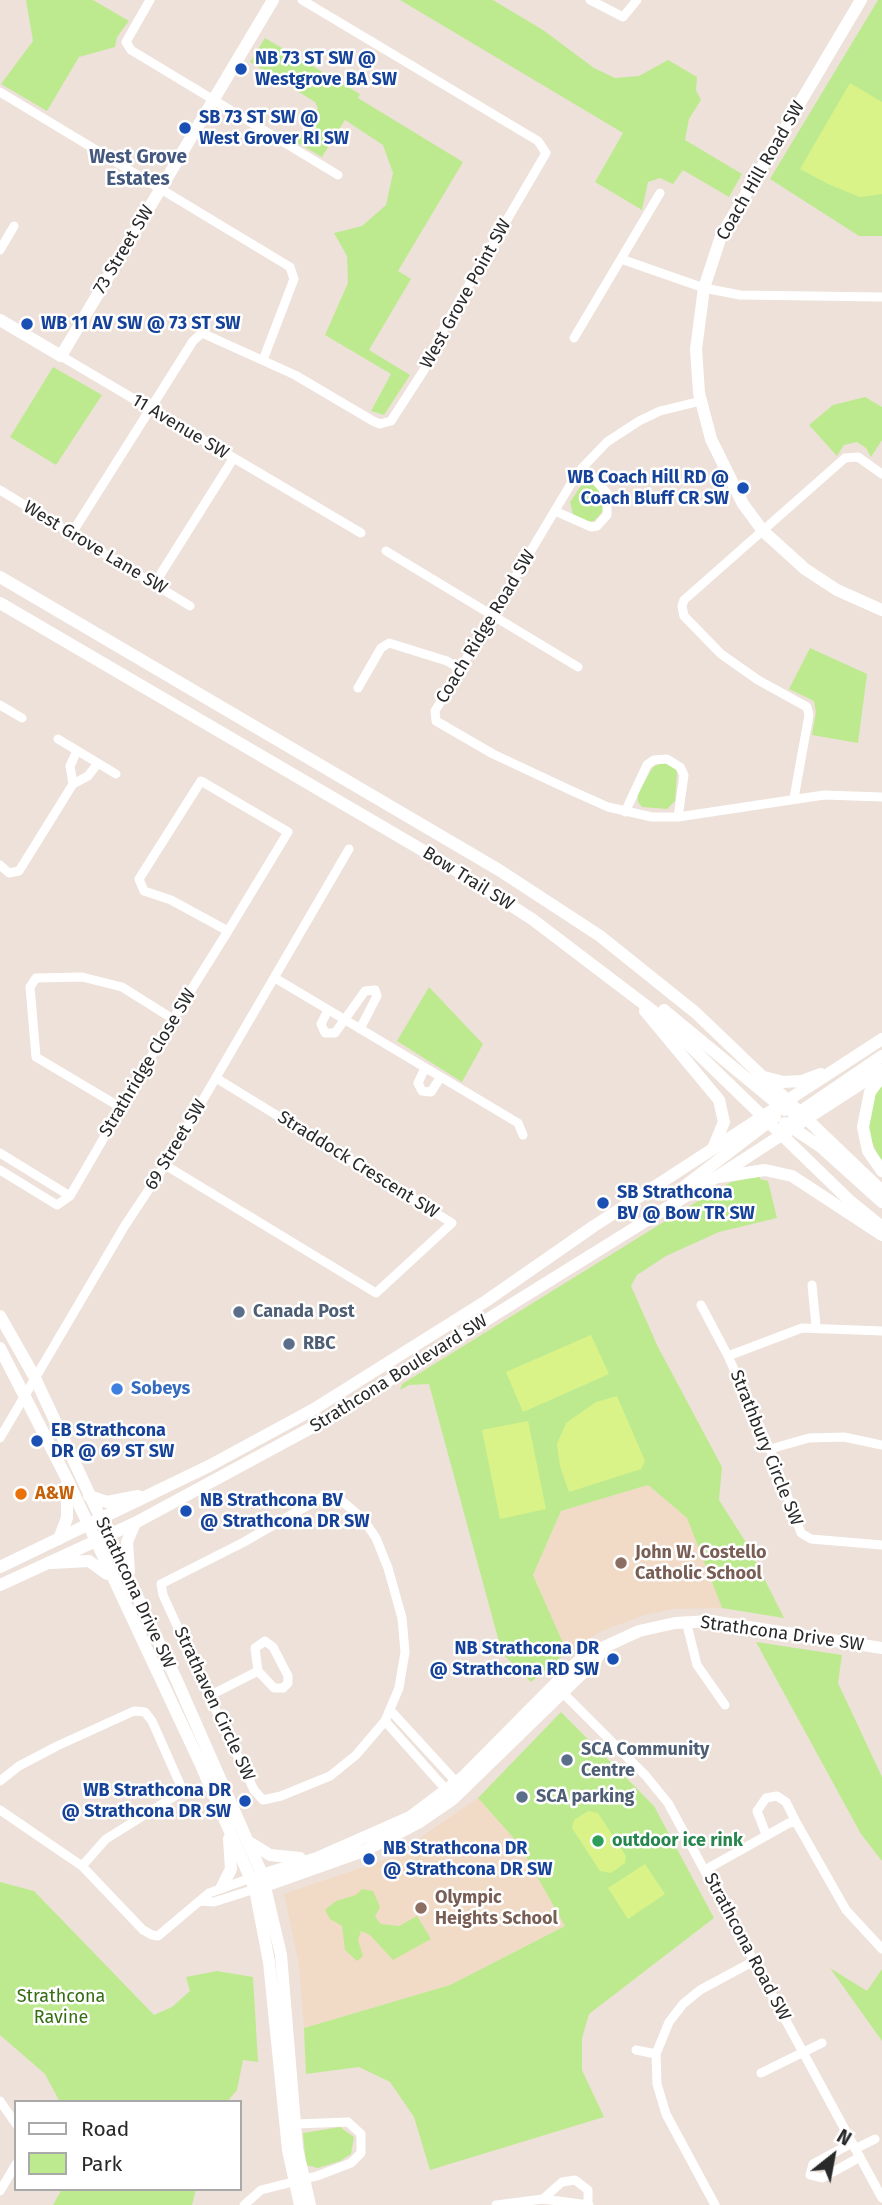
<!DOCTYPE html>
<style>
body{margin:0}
#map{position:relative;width:882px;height:2205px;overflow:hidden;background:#ede1d9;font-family:"Fira Sans",sans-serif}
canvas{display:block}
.legend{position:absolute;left:14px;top:2100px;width:228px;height:91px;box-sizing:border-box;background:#fff;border:2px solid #a9a9a9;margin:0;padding:9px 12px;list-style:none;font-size:21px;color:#292929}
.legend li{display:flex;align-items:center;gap:14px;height:35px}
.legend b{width:35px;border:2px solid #a9a9a9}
.north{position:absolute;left:798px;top:2121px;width:70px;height:70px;-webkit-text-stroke:5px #fff;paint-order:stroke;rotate:31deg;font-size:19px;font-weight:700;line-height:28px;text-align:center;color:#292929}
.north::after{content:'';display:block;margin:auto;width:24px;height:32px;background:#292929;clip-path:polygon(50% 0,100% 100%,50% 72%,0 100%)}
</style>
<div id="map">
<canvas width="882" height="2205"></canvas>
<ul class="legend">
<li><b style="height:9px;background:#fff"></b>Road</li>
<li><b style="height:19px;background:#beea8f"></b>Park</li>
</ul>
<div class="north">N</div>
</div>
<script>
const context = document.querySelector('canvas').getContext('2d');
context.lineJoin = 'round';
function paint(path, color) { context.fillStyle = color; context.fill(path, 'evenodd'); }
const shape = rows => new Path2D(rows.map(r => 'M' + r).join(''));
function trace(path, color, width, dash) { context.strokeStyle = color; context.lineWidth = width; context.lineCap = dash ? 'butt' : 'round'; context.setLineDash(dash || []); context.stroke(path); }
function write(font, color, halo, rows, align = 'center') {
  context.font = font + ' "Fira Sans",sans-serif'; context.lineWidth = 5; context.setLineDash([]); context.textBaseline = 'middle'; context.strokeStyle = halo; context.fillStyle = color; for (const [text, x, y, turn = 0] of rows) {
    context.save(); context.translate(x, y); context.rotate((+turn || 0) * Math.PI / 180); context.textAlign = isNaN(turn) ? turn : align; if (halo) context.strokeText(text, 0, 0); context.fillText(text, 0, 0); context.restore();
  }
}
const education = shape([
 [648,1485,687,1518,722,1608,674,1609,647,1614,602,1631,567,1652,533,1575,561,1511],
 [478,1798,518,1843,565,1926,450,1985,304,2028,299,1965,284,1894,390,1858]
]);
const green = shape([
 [26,0,93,0,129,21,117,37,115,47,79,57,47,111,1,84,33,41],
 [400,0,493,0,543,30,594,68,615,78,639,76,668,60,697,77,696,90,701,100,689,119,685,140,742,174,729,197,683,170,673,184,660,178,648,182,642,210,595,182,623,133],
 [878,0,882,0,882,236,859,236,770,179],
 [265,38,360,94,358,98,463,162,398,271,411,279,369,350,410,375,384,415,371,411,391,374,325,335,348,283,347,256,334,233,362,226,386,205,393,173,383,145,345,120,322,157,296,142,318,108,315,102,250,62],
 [53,367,102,395,56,465,10,437],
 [865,397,882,407,882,440,871,457,866,448,857,442,844,445,837,456,809,425,833,405],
 [589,482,597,487,603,500,603,511,594,521,586,522,573,514,570,502,583,483],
 [810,648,867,674,858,743,812,735,816,712,814,701,789,689],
 [663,762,675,767,677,773,675,801,667,809,642,807,638,802,638,793,653,767],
 [429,987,483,1044,462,1082,397,1041],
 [882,1082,882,1163,866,1130,869,1102],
 [760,1176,760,1179,768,1181,777,1218,719,1232,666,1256,637,1275,631,1286,658,1347,722,1467,719,1500,747,1544,784,1618,722,1608,687,1518,648,1485,561,1511,533,1575,567,1652,531,1682,502,1653,429,1384,409,1385,400,1390,402,1384,683,1210,731,1182],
 [756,1642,842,1655,838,1683,882,1777,882,1861,861,1834],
 [561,1712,654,1806,714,1918,589,2014,582,2038,582,2070,604,2117,430,2170,414,2117,390,2082,359,2067,306,2074,304,2028,450,1985,565,1926,518,1843,478,1798],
 [0,1882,34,1891,154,2015,172,2007,190,1991,186,1977,217,1971,253,1977,258,2062,243,2060,237,2090,227,2102,60,2102,45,2074,0,2035],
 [362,1889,373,1891,380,1907,375,1917,381,1924,399,1926,417,1916,431,1939,393,1960,370,1935,361,1931,358,1940,363,1956,357,1961,345,1950,342,1926,330,1919,325,1910,336,1901,356,1895],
 [830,1968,867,1991,882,1969,882,2041],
 [340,2127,354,2137,351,2154,340,2161,318,2168,306,2165,303,2133],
 [62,2189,196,2189,192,2205,53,2205]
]);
const pitch = shape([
 [850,83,882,102,882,194,860,197,828,184,800,169],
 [591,1335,609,1374,523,1412,506,1372],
 [617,1396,645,1461,641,1469,569,1492,560,1466,557,1444,566,1423,596,1402],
 [528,1421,546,1509,500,1519,482,1430],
 [588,1811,598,1813,626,1856,625,1863,611,1873,600,1871,572,1828,574,1820],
 [645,1864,665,1894,628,1919,608,1888]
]);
const street = shape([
 [150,0,126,42,131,50,338,175],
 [590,0,623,17,637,0],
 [0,92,290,267,294,279,263,360],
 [0,250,14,226],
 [621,259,704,288,740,295,882,297],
 [574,338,660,193],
 [61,356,361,533],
 [701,401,660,411,639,421,607,442,583,467,572,482,435,711,436,721,493,754,570,790,608,807,652,817,678,817,824,795,882,797],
 [0,490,190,606],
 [555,511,591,527,597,526,607,515,607,493,583,467],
 [72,533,193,341,202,333,295,375,373,421,380,424,391,421,424,370,446,324,546,153,538,141,302,0],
 [386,551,578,667],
 [155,583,233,459],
 [358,688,381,648,389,643,447,661,460,669],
 [0,705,22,718],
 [58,739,116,774],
 [201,781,288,832,228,931,171,900,144,891,139,879,201,781],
 [73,784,70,766,77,751],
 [794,798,809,715,807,707,758,680,721,654,684,616,682,606,684,600,845,458,858,457,882,474],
 [625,812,647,765,654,760,667,759,680,767,684,775,678,817],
 [0,865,9,873,19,871,73,784,88,776,98,763],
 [275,978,518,1123,523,1135],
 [328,1010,321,1024,325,1033,335,1033,365,991,375,990,377,996,360,1029],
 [425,1068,418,1083,422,1091,431,1092,440,1078],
 [120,1107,36,1057,30,987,36,978,82,977,122,987,173,1019],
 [0,1153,70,1196],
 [165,1165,376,1293,452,1223,216,1078],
 [0,1170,57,1205,70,1196,173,1019,228,931],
 [812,1285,816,1326],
 [701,1305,728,1356,770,1449,801,1533,811,1539,882,1545],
 [728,1356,802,1328,882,1331],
 [0,1438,124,1227,165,1165,349,849],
 [770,1449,809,1438,844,1437,882,1445],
 [335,1495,363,1519,376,1538,388,1568,402,1618,405,1652,399,1688,385,1721,356,1755,330,1776,281,1796,263,1800,254,1790,209,1696,163,1595,161,1584,244,1542,324,1496,335,1495],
 [686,1621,697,1665,725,1705],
 [559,1689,646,1776,668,1803,882,2198],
 [209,1696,258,1671,274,1688,283,1688,288,1683,288,1676,273,1647,265,1641,255,1648,258,1671],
 [391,1711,458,1784],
 [385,1721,449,1793],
 [0,1781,19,1766,57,1746,134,1711,145,1712,152,1721,183,1791,106,1839,82,1866],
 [0,1810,82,1866,143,1930,152,1935,158,1936,209,1893,251,1878],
 [766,1834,757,1811,766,1798,777,1796,786,1802,796,1822],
 [705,1870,789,1823,796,1822,846,1910,882,1949],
 [200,1901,214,1902,255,1889],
 [636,2050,656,2054],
 [761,2073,822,2043],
 [0,2101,16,2124],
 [852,2143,813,2164,810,2175,822,2178,860,2157],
 [855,2149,875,2139],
 [0,2191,16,2164],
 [543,2199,562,2182,575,2180,588,2190,588,2205],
 [244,2205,261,2190,317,2176,351,2163,361,2153,361,2134,348,2122,296,2124],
 [496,2205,543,2199,589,2205],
 [715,2205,666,2114,657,2084,656,2054,669,2022,683,2004,700,1990,754,1961]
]);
const secondary = shape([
 [861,0,721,236,704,288,696,349,699,393,711,439,743,504,763,531,805,569,837,590,882,610],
 [0,320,61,356,273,0],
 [0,577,499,870,600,936,696,1013,882,1191],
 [0,603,446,864,532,919,657,1014,850,1201,882,1227],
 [664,1010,785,1110],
 [645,1011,719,1100,724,1122,714,1146],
 [882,1076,870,1092,863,1127,868,1151,882,1171],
 [764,1077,783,1082,802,1081,821,1074],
 [794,1116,882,1056],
 [785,1123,821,1147,882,1202],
 [719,1177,765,1170,792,1176,882,1235],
 [673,1195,775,1117],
 [0,1316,34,1376,177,1681,262,1874,281,1955,297,2148,310,2205],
 [0,1348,67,1479,201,1765,255,1889,269,1962,288,2150,300,2205],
 [89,1496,107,1502,138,1496],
 [59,1539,67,1518,67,1483],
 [52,1563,89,1561,107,1574],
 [0,1567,209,1466,314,1409,486,1301,594,1226,882,1039],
 [129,1572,127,1542,135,1523],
 [0,1585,135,1523,322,1422,715,1178,882,1070],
 [249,1842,270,1855,300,1858],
 [255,1877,317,1858,410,1817,463,1777,575,1664,587,1655,639,1631,675,1623,711,1621,882,1648],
 [222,1887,231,1869,229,1839],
 [259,1888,366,1850,418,1823,453,1799,595,1661,602,1650]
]);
const markers = [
 [241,69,7,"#1a4fb4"],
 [185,128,7,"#1a4fb4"],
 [27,324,7,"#1a4fb4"],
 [743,488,7,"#1a4fb4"],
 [603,1203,7,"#1a4fb4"],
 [239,1312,7,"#5c6f8a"],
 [289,1344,7,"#5c6f8a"],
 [117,1389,7,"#3f7fe0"],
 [37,1441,7,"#1a4fb4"],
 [21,1494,7,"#e8710a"],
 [186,1511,7,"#1a4fb4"],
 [621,1563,7,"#8d6e63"],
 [613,1659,7,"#1a4fb4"],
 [567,1760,7,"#5c6f8a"],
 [522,1797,7,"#5c6f8a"],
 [245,1801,7,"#1a4fb4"],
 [598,1841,7,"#2e9e5b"],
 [369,1859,7,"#1a4fb4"],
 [421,1908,7,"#8d6e63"]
];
const transitNames = [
 ["NB 73 ST SW @",255,59],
 ["Westgrove BA SW",255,80],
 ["SB 73 ST SW @",199,118],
 ["West Grover RI SW",199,139],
 ["WB 11 AV SW @ 73 ST SW",41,324],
 ["WB Coach Hill RD @",729,478,"right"],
 ["Coach Bluff CR SW",729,499,"right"],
 ["SB Strathcona",617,1193],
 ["BV @ Bow TR SW",617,1214],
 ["EB Strathcona",51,1431],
 ["DR @ 69 ST SW",51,1452],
 ["NB Strathcona BV",200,1501],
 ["@ Strathcona DR SW",200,1522],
 ["NB Strathcona DR",599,1649,"right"],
 ["@ Strathcona RD SW",599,1670,"right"],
 ["WB Strathcona DR",231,1791,"right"],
 ["@ Strathcona DR SW",231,1812,"right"],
 ["NB Strathcona DR",383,1849],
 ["@ Strathcona DR SW",383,1870]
];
const streetNames = [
 ["Coach Hill Road SW",761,171,-60],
 ["73 Street SW",124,250,-59],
 ["West Grove Point SW",466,294,-61],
 ["11 Avenue SW",180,427,31],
 ["West Grove Lane SW",95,548,31],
 ["Coach Ridge Road SW",486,627,-59],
 ["Bow Trail SW",468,879,32],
 ["Strathridge Close SW",148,1063,-59],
 ["69 Street SW",176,1145,-59],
 ["Straddock Crescent SW",358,1165,32],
 ["Strathcona Boulevard SW",399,1374,-32],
 ["Strathbury Circle SW",766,1448,68],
 ["Strathcona Drive SW",135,1593,65],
 ["Strathcona Drive SW",782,1634,8],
 ["Strathaven Circle SW",214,1704,65],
 ["Strathcona Road SW",747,1947,62]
];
const serviceNames = [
 ["Canada Post",253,1312],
 ["RBC",303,1344],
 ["SCA Community",581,1750],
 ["Centre",581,1771],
 ["SCA parking",536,1797]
];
const shopNames = [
 ["Sobeys",131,1389]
];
const foodNames = [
 ["A&W",35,1494]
];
const educationNames = [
 ["John W. Costello",635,1553],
 ["Catholic School",635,1574],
 ["Olympic",435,1898],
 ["Heights School",435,1919]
];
const leisureNames = [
 ["outdoor ice rink",612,1841]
];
const parkNames = [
 ["Strathcona",61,1997],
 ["Ravine",61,2018]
];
const neighbourhoodNames = [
 ["West Grove",138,158],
 ["Estates",138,180]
];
paint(education, '#f1dbc6');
paint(green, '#beea8f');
paint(pitch, '#d9f389');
trace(street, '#fff', 9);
trace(secondary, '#fff', 12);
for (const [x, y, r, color] of markers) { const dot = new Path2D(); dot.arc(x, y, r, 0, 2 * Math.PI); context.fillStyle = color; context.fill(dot); trace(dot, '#fff', 2.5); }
write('bold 18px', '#164399', '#fff', transitNames, 'left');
write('18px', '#292929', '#fff', streetNames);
write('bold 18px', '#4e5e75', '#fff', serviceNames, 'left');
write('bold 18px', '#366cbe', '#fff', shopNames, 'left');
write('bold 18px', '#c56008', '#fff', foodNames, 'left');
write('bold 18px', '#785e54', '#fff', educationNames, 'left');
write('bold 18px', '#27864d', '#fff', leisureNames, 'left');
write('18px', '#356d12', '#fff', parkNames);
write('bold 19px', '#45597f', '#fff', neighbourhoodNames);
</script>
